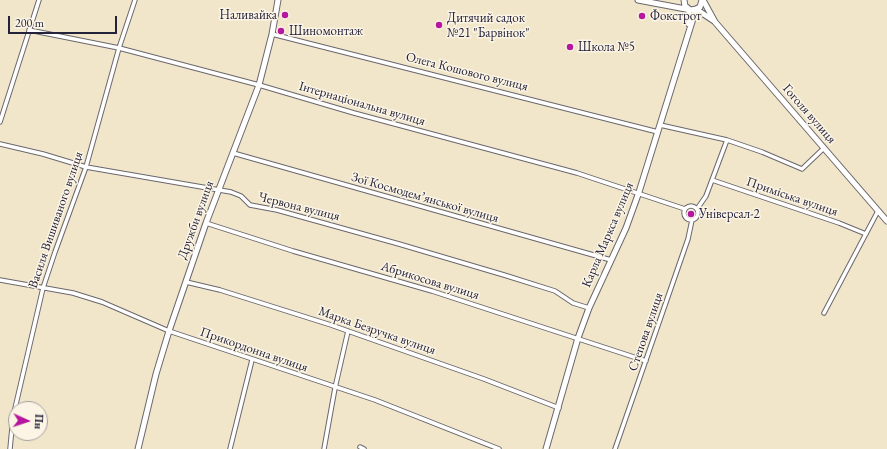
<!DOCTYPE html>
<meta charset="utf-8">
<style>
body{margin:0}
#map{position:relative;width:887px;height:449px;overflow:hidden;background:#f1e6ca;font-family:"EB Garamond",serif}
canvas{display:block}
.north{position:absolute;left:8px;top:401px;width:40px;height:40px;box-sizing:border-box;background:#fcf5e5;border:1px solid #a5a1a1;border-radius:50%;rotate:93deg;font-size:11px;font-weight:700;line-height:16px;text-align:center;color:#22223b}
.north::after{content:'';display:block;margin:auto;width:14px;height:18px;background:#b5179e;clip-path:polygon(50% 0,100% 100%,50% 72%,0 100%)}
.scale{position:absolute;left:8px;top:16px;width:109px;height:18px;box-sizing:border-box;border:2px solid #22223b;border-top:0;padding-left:5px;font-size:12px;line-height:14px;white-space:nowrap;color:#22223b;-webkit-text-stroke:3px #fcf5e5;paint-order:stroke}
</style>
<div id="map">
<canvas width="887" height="449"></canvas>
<div class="north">Пн</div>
<div class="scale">200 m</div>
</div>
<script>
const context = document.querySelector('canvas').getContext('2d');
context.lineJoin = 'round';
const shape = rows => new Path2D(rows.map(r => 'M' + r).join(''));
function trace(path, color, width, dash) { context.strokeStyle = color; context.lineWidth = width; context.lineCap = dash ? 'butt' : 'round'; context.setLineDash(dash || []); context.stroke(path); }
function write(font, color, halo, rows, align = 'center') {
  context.font = font + ' "EB Garamond",serif'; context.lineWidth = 3; context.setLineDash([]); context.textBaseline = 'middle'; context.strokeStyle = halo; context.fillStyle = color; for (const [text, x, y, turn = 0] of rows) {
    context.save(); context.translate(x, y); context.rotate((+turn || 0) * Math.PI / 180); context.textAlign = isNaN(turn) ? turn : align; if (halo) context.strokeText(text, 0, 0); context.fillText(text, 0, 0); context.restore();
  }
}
const street = shape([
 [29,30,119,48,259,85,354,113,577,173,685,209],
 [272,34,658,132],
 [0,122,39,0],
 [660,125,727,140,762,152,802,169,824,148],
 [0,144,43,154,86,167,231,192,241,196,250,205,277,210,399,244,504,275,555,291,573,303,589,308],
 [233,153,611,260],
 [712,180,839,223,866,234],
 '684 213a7 7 0 1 1 14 0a7 7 0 1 1-14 0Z',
 [697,209,706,196,727,140],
 [206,223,293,251,432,291,646,361],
 [0,280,73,293,102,302,169,331,375,400,499,449],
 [186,282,220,290,331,325,484,379,559,408],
 [824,313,878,211],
 [360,447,364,449],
 [10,449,13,417,43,288,55,252,86,167,119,48,135,0],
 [230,449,252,360],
 [324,449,335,388,348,331],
 [615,449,688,239,692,220]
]);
const secondary = shape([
 [638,0,691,10,696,9,714,21],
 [684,0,685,6,688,8],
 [703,0,715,22,887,221],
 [696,9,700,7,702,0],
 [689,24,689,9],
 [138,449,156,374,169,331,206,223,259,85,272,34,278,0],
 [546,449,578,338,589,308,626,228,639,192,696,9]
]);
const markers = [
 [285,15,4,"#b5179e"],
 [642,16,4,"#b5179e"],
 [439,25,4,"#b5179e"],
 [281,31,4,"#b5179e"],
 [570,47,4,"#b5179e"],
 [691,214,4,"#b5179e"]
];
const poiNames = [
 ["Наливайка",277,15,"right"],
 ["Фокстрот",650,16],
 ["Дитячий садок",447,18],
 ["№21 \"Барвінок\"",447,33],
 ["Шиномонтаж",289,31],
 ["Школа №5",578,47],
 ["Універсал-2",699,214]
];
const streetNames = [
 ["Олега Кошового вулиця",467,72,14],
 ["Інтернаціональна вулиця",362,104,16],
 ["Гоголя вулиця",809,114,49],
 ["Приміська вулиця",792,197,19],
 ["Зої Космодем’янської вулиця",425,198,16],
 ["Червона вулиця",299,207,14],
 ["Василя Вишиваного вулиця",56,220,-71],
 ["Дружби вулиця",196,220,-70],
 ["Карла Маркса вулиця",608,235,-67],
 ["Абрикосова вулиця",430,281,17],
 ["Марка Безручка вулиця",377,331,19],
 ["Степова вулиця",646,332,-71],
 ["Прикордонна вулиця",254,350,19]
];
trace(street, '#6a676d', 5.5);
trace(secondary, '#6a676d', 7);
trace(street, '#fff', 3.5);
trace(secondary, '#fff', 5);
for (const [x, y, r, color] of markers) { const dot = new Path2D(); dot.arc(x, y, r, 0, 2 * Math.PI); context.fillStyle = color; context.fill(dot); trace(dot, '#fcf5e5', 1.5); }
write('13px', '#22223b', '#fcf5e5', poiNames, 'left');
write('13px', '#22223b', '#fcf5e5', streetNames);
</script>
